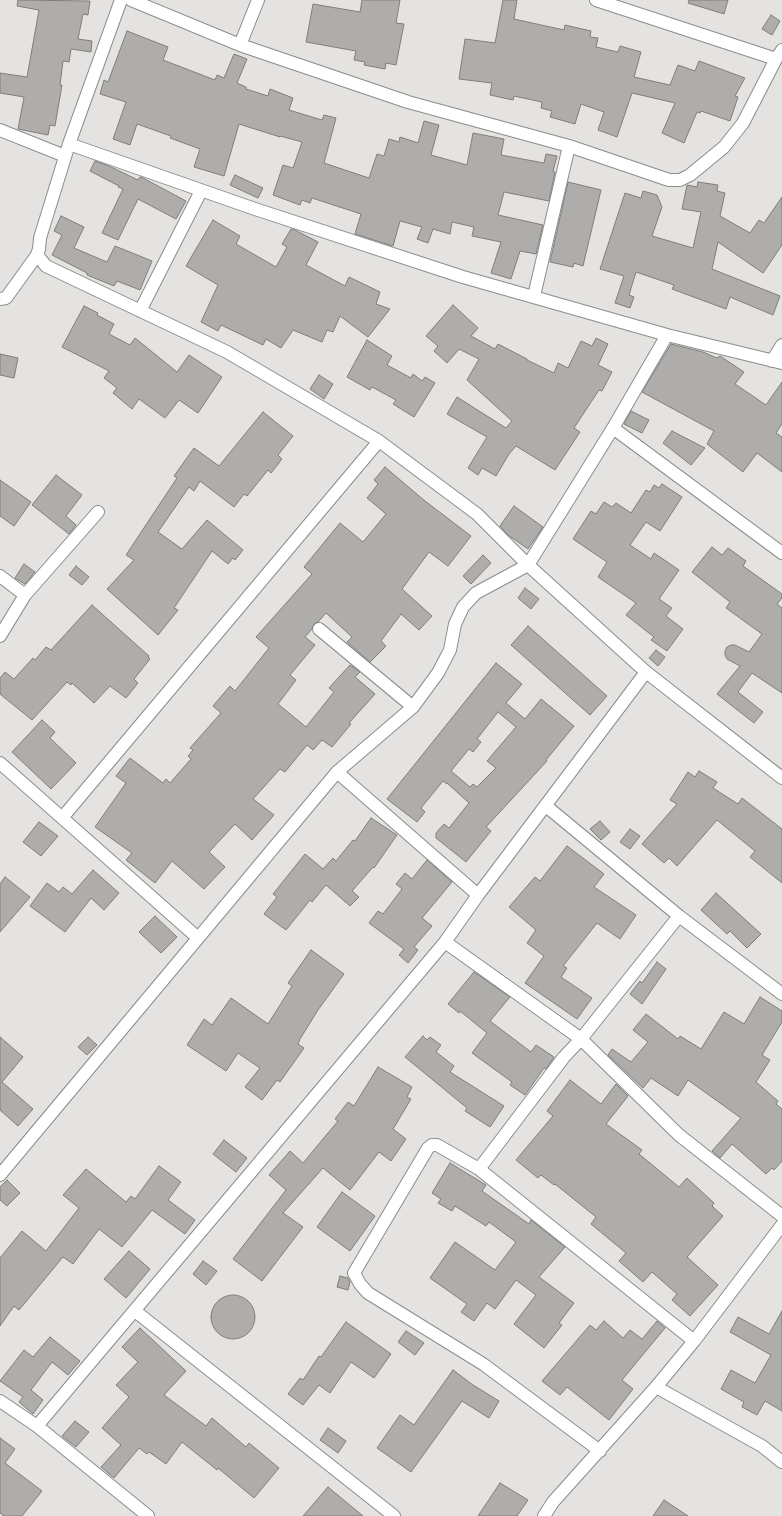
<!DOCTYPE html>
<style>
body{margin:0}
canvas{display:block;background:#e5e3e1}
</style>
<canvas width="782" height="1516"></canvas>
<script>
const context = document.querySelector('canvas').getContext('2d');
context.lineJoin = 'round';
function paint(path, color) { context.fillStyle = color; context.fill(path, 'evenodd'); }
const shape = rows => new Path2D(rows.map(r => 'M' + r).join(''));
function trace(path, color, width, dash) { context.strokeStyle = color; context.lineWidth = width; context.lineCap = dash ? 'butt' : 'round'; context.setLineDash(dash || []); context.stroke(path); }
const building = shape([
 [18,0,90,1,88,15,83,14,78,39,92,41,91,52,71,49,69,62,63,61,60,85,62,85,55,126,50,125,48,135,18,129,24,97,0,93,0,73,27,77,39,10,17,6,18,0],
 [362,0,400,0,396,23,404,24,396,65,386,63,385,69,364,65,365,62,354,60,356,51,306,42,313,4,360,12,362,0],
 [503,0,517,0,514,19,564,30,565,25,591,31,590,37,598,38,596,47,618,52,620,46,641,52,634,77,670,85,678,65,695,71,699,61,745,78,735,96,738,97,730,121,701,111,700,113,697,112,684,143,662,133,675,103,632,93,617,137,598,130,604,112,581,104,575,124,550,117,552,111,541,108,542,102,514,96,513,100,490,95,492,83,459,79,465,39,495,43,503,0],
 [689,0,728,0,724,14,688,3,689,0],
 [771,15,780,21,772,35,762,29,771,15],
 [127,31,168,47,163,60,215,80,217,75,224,78,234,54,247,59,237,83,246,87,246,89,268,96,270,89,293,98,289,110,322,120,324,115,336,118,324,163,369,178,377,154,384,156,389,139,399,142,400,137,418,143,424,121,439,125,431,155,467,165,473,133,504,139,501,155,544,163,546,154,557,156,553,171,555,172,549,201,504,192,498,215,543,225,536,254,520,251,511,279,491,273,501,242,472,236,474,227,452,222,450,234,433,229,428,243,417,239,422,227,400,221,393,246,355,234,361,214,312,198,310,203,302,200,300,205,273,195,283,165,293,168,302,142,280,136,280,137,239,124,224,176,194,167,200,149,170,138,171,136,137,124,130,145,113,139,126,102,100,94,104,80,108,82,127,31],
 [95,161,109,166,138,180,140,177,143,178,186,201,176,219,138,199,118,240,102,233,123,189,118,187,119,186,90,171,95,161],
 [235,175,263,188,258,198,230,185,235,175],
 [568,182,601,190,583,266,574,263,573,267,550,262,568,182],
 [698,182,718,185,717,191,725,193,720,216,750,233,759,220,764,223,782,197,782,245,763,273,718,242,712,269,780,296,773,315,730,297,726,309,672,289,674,285,636,272,629,295,634,297,630,308,615,303,624,276,600,269,625,193,641,198,643,191,657,195,662,207,652,236,693,248,701,212,682,209,687,185,697,187,698,182],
 [61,216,84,227,74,248,107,262,115,246,152,261,140,290,117,281,114,286,87,275,87,273,52,255,62,235,54,231,61,216],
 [213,220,240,236,236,244,276,267,287,247,282,244,291,229,295,230,318,242,306,265,345,286,349,277,380,292,376,304,390,309,368,337,340,316,333,332,327,330,322,342,293,330,281,348,266,339,263,345,221,325,218,331,201,322,218,285,186,266,213,220],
 [453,305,478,328,471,336,495,349,498,344,527,359,527,360,554,373,558,363,568,368,581,341,592,346,596,338,608,344,598,365,612,372,602,391,599,390,574,428,580,432,555,470,516,446,509,454,496,476,482,468,478,475,468,468,487,437,447,414,457,397,506,428,512,421,467,380,479,359,459,349,447,363,434,351,438,346,426,336,453,305],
 [84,306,98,313,97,315,114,324,109,334,130,345,135,338,177,372,189,355,222,377,198,413,179,400,165,418,139,399,132,409,113,393,117,388,104,378,109,371,62,347,84,306],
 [367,340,392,356,387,365,411,378,413,374,422,381,425,377,435,383,414,417,393,404,396,400,372,387,370,390,347,377,367,340],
 [671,344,703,352,717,358,720,356,744,372,735,384,766,405,782,382,782,424,776,433,782,437,782,472,757,453,743,472,707,444,714,431,642,392,671,344],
 [0,354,18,358,14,378,0,375,0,354],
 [319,375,333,384,324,399,310,389,319,375],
 [631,411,649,420,642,433,624,424,631,411],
 [263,412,293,436,278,455,282,459,271,473,268,470,247,496,244,494,234,507,200,481,194,491,189,487,158,532,182,549,207,520,243,550,235,560,233,558,228,564,212,551,174,608,178,610,158,635,107,589,134,560,126,555,177,478,174,476,194,448,219,466,263,412],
 [672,431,705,448,691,465,663,443,672,431],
 [385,467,425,501,471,536,448,566,429,552,402,589,432,616,419,630,401,614,381,641,386,646,370,662,347,642,352,637,326,613,318,622,314,624,312,629,305,637,315,645,290,675,296,680,278,704,306,727,334,692,329,688,350,665,360,672,355,677,375,694,349,723,351,724,332,747,322,740,313,750,307,745,285,772,280,769,253,799,274,815,252,840,235,824,209,852,225,867,204,889,172,861,155,883,126,860,132,853,95,827,126,783,116,776,130,758,163,783,166,779,170,783,191,759,188,756,193,750,190,748,221,713,213,706,230,686,235,691,269,648,256,637,312,574,304,567,340,523,363,542,386,514,367,498,378,484,374,480,385,467],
 [56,475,82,495,66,516,76,525,69,534,32,505,56,475],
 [0,480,31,502,14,526,0,516,0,480],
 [662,484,682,497,660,531,646,522,630,545,651,559,654,553,679,570,659,599,672,608,666,616,683,629,667,651,651,640,654,637,626,615,636,603,598,577,607,562,573,539,591,511,596,514,604,502,612,507,616,503,631,513,646,490,650,492,654,485,659,488,662,484],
 [514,506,543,527,528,549,508,535,500,526,514,506],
 [712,547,722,555,728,548,746,561,743,566,782,594,782,598,777,604,782,608,782,693,752,673,738,692,763,712,754,723,717,694,740,666,727,659,725,655,725,651,727,647,731,645,735,645,749,652,762,634,726,608,730,602,692,572,712,547],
 [483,555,491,563,471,584,463,576,483,555],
 [24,564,35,572,25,584,15,578,24,564],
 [76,566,89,577,82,585,69,575,76,566],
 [525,588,539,599,531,609,518,598,525,588],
 [92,605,149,656,148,657,150,659,134,679,138,683,126,698,110,686,94,703,72,683,71,685,67,682,32,720,0,694,0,678,5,672,14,679,33,658,35,660,46,647,51,650,92,605],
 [528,626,607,696,590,715,511,645,528,626],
 [656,650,665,657,658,666,649,658,656,650],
 [496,663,522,684,506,703,525,719,541,699,574,726,546,760,547,761,486,827,491,831,466,862,436,838,436,833,444,824,449,828,469,803,447,783,447,784,443,781,421,808,425,812,417,822,387,799,496,663],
 [498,712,516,727,487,761,496,768,477,787,473,784,470,787,451,771,469,749,473,752,481,742,477,739,498,712],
 [42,720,55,732,50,738,76,763,51,789,12,752,42,720],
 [699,771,717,782,713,788,738,804,742,798,782,829,782,883,750,857,755,851,717,820,677,866,669,858,664,863,642,844,677,804,670,800,688,772,695,777,699,771],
 [371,818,397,835,374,868,373,867,352,891,359,897,350,906,326,885,312,902,310,900,286,930,264,914,277,897,273,894,305,854,323,869,333,858,336,861,353,840,355,841,371,818],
 [600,821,610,832,601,840,590,829,600,821],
 [39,822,58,836,41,856,23,842,39,822],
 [630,829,640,836,630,849,620,842,630,829],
 [567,846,604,874,594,887,636,915,620,939,597,923,563,966,567,968,561,977,592,998,577,1019,525,983,544,956,527,943,536,930,509,907,535,877,540,881,567,846],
 [427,860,452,882,422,918,432,926,414,947,418,950,408,963,399,955,404,949,369,923,378,911,383,914,402,889,396,884,405,873,412,879,427,860],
 [93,870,119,893,104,910,91,898,65,932,30,906,47,883,59,892,63,887,72,894,93,870],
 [5,877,30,897,0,932,0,884,5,877],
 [716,893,761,934,747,948,730,931,727,934,701,910,716,893],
 [155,916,177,937,161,953,139,932,155,916],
 [311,950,344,974,318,1010,300,1039,298,1044,304,1048,280,1082,277,1080,262,1100,245,1087,260,1068,238,1053,226,1071,187,1045,204,1019,212,1025,231,998,268,1024,292,986,288,983,311,950],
 [657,962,666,969,642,1004,630,994,640,981,642,983,657,962],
 [474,972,510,997,490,1021,531,1052,536,1045,554,1057,546,1069,544,1068,525,1095,510,1085,512,1082,472,1053,487,1033,460,1011,459,1013,448,1004,474,972],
 [760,997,782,1011,782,1022,762,1055,770,1060,756,1082,778,1101,776,1104,782,1109,782,1161,774,1170,772,1168,766,1174,732,1144,720,1158,712,1151,741,1118,688,1080,678,1096,651,1078,643,1088,608,1055,612,1049,631,1062,648,1042,633,1030,646,1014,678,1039,680,1036,701,1049,724,1012,744,1024,760,997],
 [423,1036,427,1040,430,1037,441,1045,436,1052,454,1066,450,1072,504,1106,490,1127,465,1111,467,1108,405,1057,423,1036],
 [0,1037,23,1057,2,1082,33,1109,18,1126,0,1110,0,1037],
 [88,1037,97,1045,87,1055,78,1047,88,1037],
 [378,1067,412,1087,407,1097,411,1099,393,1129,406,1139,391,1161,379,1152,350,1190,323,1168,283,1213,303,1227,262,1281,233,1259,286,1190,269,1175,290,1151,303,1163,338,1121,335,1119,348,1102,354,1106,378,1067],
 [570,1080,601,1104,616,1084,628,1096,606,1124,642,1150,639,1154,679,1187,687,1178,714,1203,712,1206,723,1216,687,1257,718,1285,690,1316,672,1300,677,1294,652,1272,643,1282,619,1261,626,1253,591,1224,596,1217,555,1184,554,1185,541,1175,538,1178,516,1160,553,1116,547,1111,570,1080],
 [224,1140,247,1158,236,1172,213,1154,224,1140],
 [450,1163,486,1185,482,1191,529,1224,531,1220,565,1247,539,1277,574,1303,559,1323,562,1325,544,1348,514,1324,536,1295,516,1280,495,1309,487,1303,474,1321,461,1312,467,1304,430,1278,455,1242,495,1270,516,1242,489,1222,486,1226,455,1206,452,1211,438,1203,441,1199,432,1193,450,1163],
 [159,1166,181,1182,168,1200,195,1220,185,1234,152,1210,122,1247,99,1229,73,1264,63,1257,19,1310,14,1306,0,1326,0,1258,22,1231,46,1251,79,1208,63,1195,86,1169,126,1202,131,1196,135,1199,159,1166],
 [7,1180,20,1193,7,1206,0,1200,0,1187,7,1180],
 [342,1192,375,1216,350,1251,317,1227,342,1192],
 [129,1251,150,1269,126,1298,104,1279,129,1251],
 [203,1261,217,1271,206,1285,193,1274,203,1261],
 [340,1276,348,1278,350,1282,348,1290,337,1287,340,1276],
 '211 1317a22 22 0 1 1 44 0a22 22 0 1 1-44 0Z',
 [782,1311,782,1411,765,1401,757,1415,742,1407,744,1402,721,1389,731,1370,755,1383,771,1355,730,1332,738,1317,769,1334,782,1311],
 [604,1321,623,1338,630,1330,642,1339,657,1321,665,1328,622,1380,633,1389,609,1420,567,1387,560,1395,542,1381,590,1325,596,1330,604,1321],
 [346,1322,391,1354,374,1378,351,1362,330,1393,319,1385,303,1405,288,1394,300,1378,303,1380,319,1356,321,1357,346,1322],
 [140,1328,186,1371,164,1395,206,1426,212,1418,246,1447,249,1443,279,1468,254,1498,218,1468,217,1470,182,1442,166,1464,149,1452,147,1454,139,1448,114,1478,101,1467,121,1445,102,1428,129,1397,116,1385,138,1362,122,1347,140,1328],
 [406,1331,424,1343,415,1355,398,1342,406,1331],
 [50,1337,80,1361,68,1375,52,1362,31,1390,43,1400,33,1414,19,1402,23,1397,0,1381,24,1350,33,1357,50,1337],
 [453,1370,473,1385,499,1401,489,1418,462,1401,411,1472,377,1448,400,1415,414,1425,453,1370],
 [75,1421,89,1432,76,1447,62,1436,75,1421],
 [328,1428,346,1441,338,1453,320,1440,328,1428],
 [0,1438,15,1449,5,1463,42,1491,22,1516,4,1516,0,1513,0,1438],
 [500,1483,528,1500,517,1516,478,1516,500,1483],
 [328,1487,363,1516,303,1516,328,1487],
 [664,1500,688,1516,653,1516,664,1500]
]);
const minor = shape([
 [121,0,69,144,40,238,39,249,37,255,46,266,227,352,379,441,477,514,528,565,646,672,782,778],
 [131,0,240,45,408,102,569,146,669,180,680,180,690,175,724,147,743,123,776,59,782,50],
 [596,0,776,59],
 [240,45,258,0],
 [0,130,65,156],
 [69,144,255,209,463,277,667,335,782,363],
 [534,296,569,146],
 [0,299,6,298,37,255],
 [140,311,201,191],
 [772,361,782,345],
 [613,428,782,553],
 [0,576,25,595],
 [319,629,413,707],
 [0,636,25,595,98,512],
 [0,763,198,938],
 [337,772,478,895],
 [546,806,679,916,782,994],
 [62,818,379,441],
 [445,942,581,1039,679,1135,782,1216],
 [479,1169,564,1057,581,1039,679,916],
 [0,1175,337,772,413,707,438,673,450,650,455,624,463,607,476,593,528,565,613,428,667,335],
 [135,1311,394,1516],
 [656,1387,762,1446,782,1462],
 [0,1401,37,1426,148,1516],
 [37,1426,445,942,478,895,646,672],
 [600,1451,483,1364,368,1293,360,1284,354,1273,428,1148,432,1145,437,1145,479,1169,694,1341],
 [544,1516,553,1502,656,1387,694,1341,782,1225]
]);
paint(building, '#afadab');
trace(building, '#807e7b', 1);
trace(minor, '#8d8c89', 14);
trace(minor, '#fff', 12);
</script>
